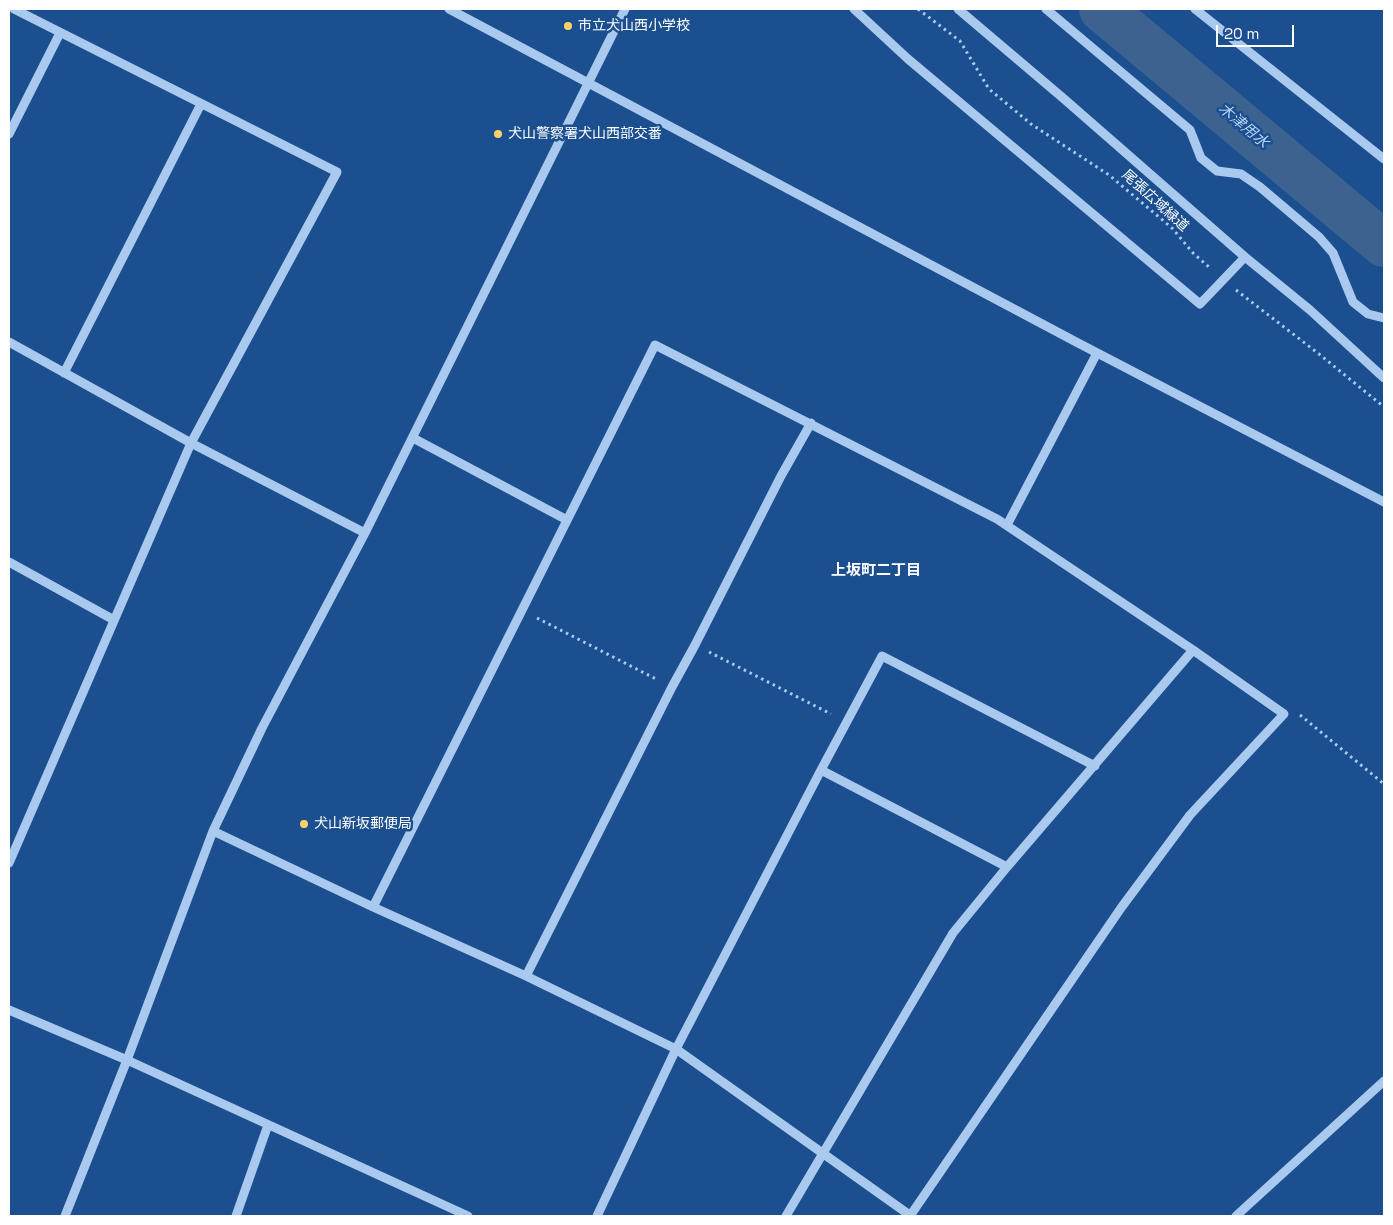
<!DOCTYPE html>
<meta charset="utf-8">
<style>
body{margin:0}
#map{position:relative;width:1393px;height:1225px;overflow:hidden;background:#1b4f8f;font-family:"Space Grotesk",sans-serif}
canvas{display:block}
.frame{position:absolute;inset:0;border:10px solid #fff;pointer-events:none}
.scale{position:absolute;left:1216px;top:25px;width:78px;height:22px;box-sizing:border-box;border:2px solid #fff;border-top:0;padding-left:6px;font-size:15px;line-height:18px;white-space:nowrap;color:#fff;-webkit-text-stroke:4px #1b4f8f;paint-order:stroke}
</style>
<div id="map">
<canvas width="1393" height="1225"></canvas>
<div class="frame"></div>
<div class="scale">20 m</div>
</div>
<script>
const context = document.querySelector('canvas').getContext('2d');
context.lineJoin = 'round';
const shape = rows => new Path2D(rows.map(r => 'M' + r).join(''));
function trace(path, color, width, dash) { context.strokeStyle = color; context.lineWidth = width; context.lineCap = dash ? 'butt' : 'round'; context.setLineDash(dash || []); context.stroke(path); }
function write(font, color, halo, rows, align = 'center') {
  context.font = font + ' "Space Grotesk","Noto Sans JP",sans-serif'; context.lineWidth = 5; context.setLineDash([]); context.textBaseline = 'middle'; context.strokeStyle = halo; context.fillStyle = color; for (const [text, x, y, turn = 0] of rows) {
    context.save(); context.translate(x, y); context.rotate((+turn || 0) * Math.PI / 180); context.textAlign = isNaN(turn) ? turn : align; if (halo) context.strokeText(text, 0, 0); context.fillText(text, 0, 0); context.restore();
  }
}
const river = shape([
 [1102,9,1384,244]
]);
const path = shape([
 [918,9,960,41,989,89,1031,124,1109,175,1172,228,1193,253,1210,268],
 [1236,290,1319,354,1384,407],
 [537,618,658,680],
 [709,652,831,714],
 [1300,715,1384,784]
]);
const minor = shape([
 [449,9,1080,344,1384,502],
 [854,9,908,59,1200,304,1245,257],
 [958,9,1063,98,1245,257,1310,310,1384,378],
 [1046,9,1190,130,1201,158,1217,171,1241,174,1260,187,1319,237,1333,253,1353,302,1368,314,1384,318],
 [1195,9,1384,159],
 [9,134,60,33],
 [9,342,191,443,365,533],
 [64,373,201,104],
 [413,438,567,520],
 [1007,525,1097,353],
 [9,562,114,620],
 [821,770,1007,867],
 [213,831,373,907,526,976,676,1049,911,1216],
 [9,863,191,443,337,172,14,9],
 [373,907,655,345,997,519,1193,650,1007,867,953,933,786,1216],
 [526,976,672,687,695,645,781,476,811,423],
 [9,1010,127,1060,468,1216],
 [65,1216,127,1060,213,831,262,728,365,533,625,9],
 [236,1216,268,1125],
 [597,1216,676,1049,821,770,882,656,1095,766],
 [910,1216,1121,908,1190,815,1284,714,1193,650],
 [1236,1216,1384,1081]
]);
const markers = [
 [568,26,5,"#ffd166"],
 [498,134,5,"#ffd166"],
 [304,824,5,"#ffd166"]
];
const poiNames = [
 ["市立犬山西小学校",578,26],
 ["犬山警察署犬山西部交番",508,134],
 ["犬山新坂郵便局",314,824]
];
const streetNames = [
 ["尾張広域緑道",1155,201,42]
];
const waterNames = [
 ["木津用水",1243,126,40]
];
const neighbourhoodNames = [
 ["上坂町二丁目",876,571]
];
trace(river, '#3c6290', 46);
trace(path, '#a9c9ee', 3, [2.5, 4]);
trace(minor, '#a9c9ee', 9);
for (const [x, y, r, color] of markers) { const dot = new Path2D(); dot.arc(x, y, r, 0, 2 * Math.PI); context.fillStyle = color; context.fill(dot); trace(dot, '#1b4f8f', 2); }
write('14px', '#fff', '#1b4f8f', poiNames, 'left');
write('14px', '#fff', '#1b4f8f', streetNames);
write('italic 15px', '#b5d3f5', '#1b4f8f', waterNames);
write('bold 15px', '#fff', '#1b4f8f', neighbourhoodNames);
</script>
